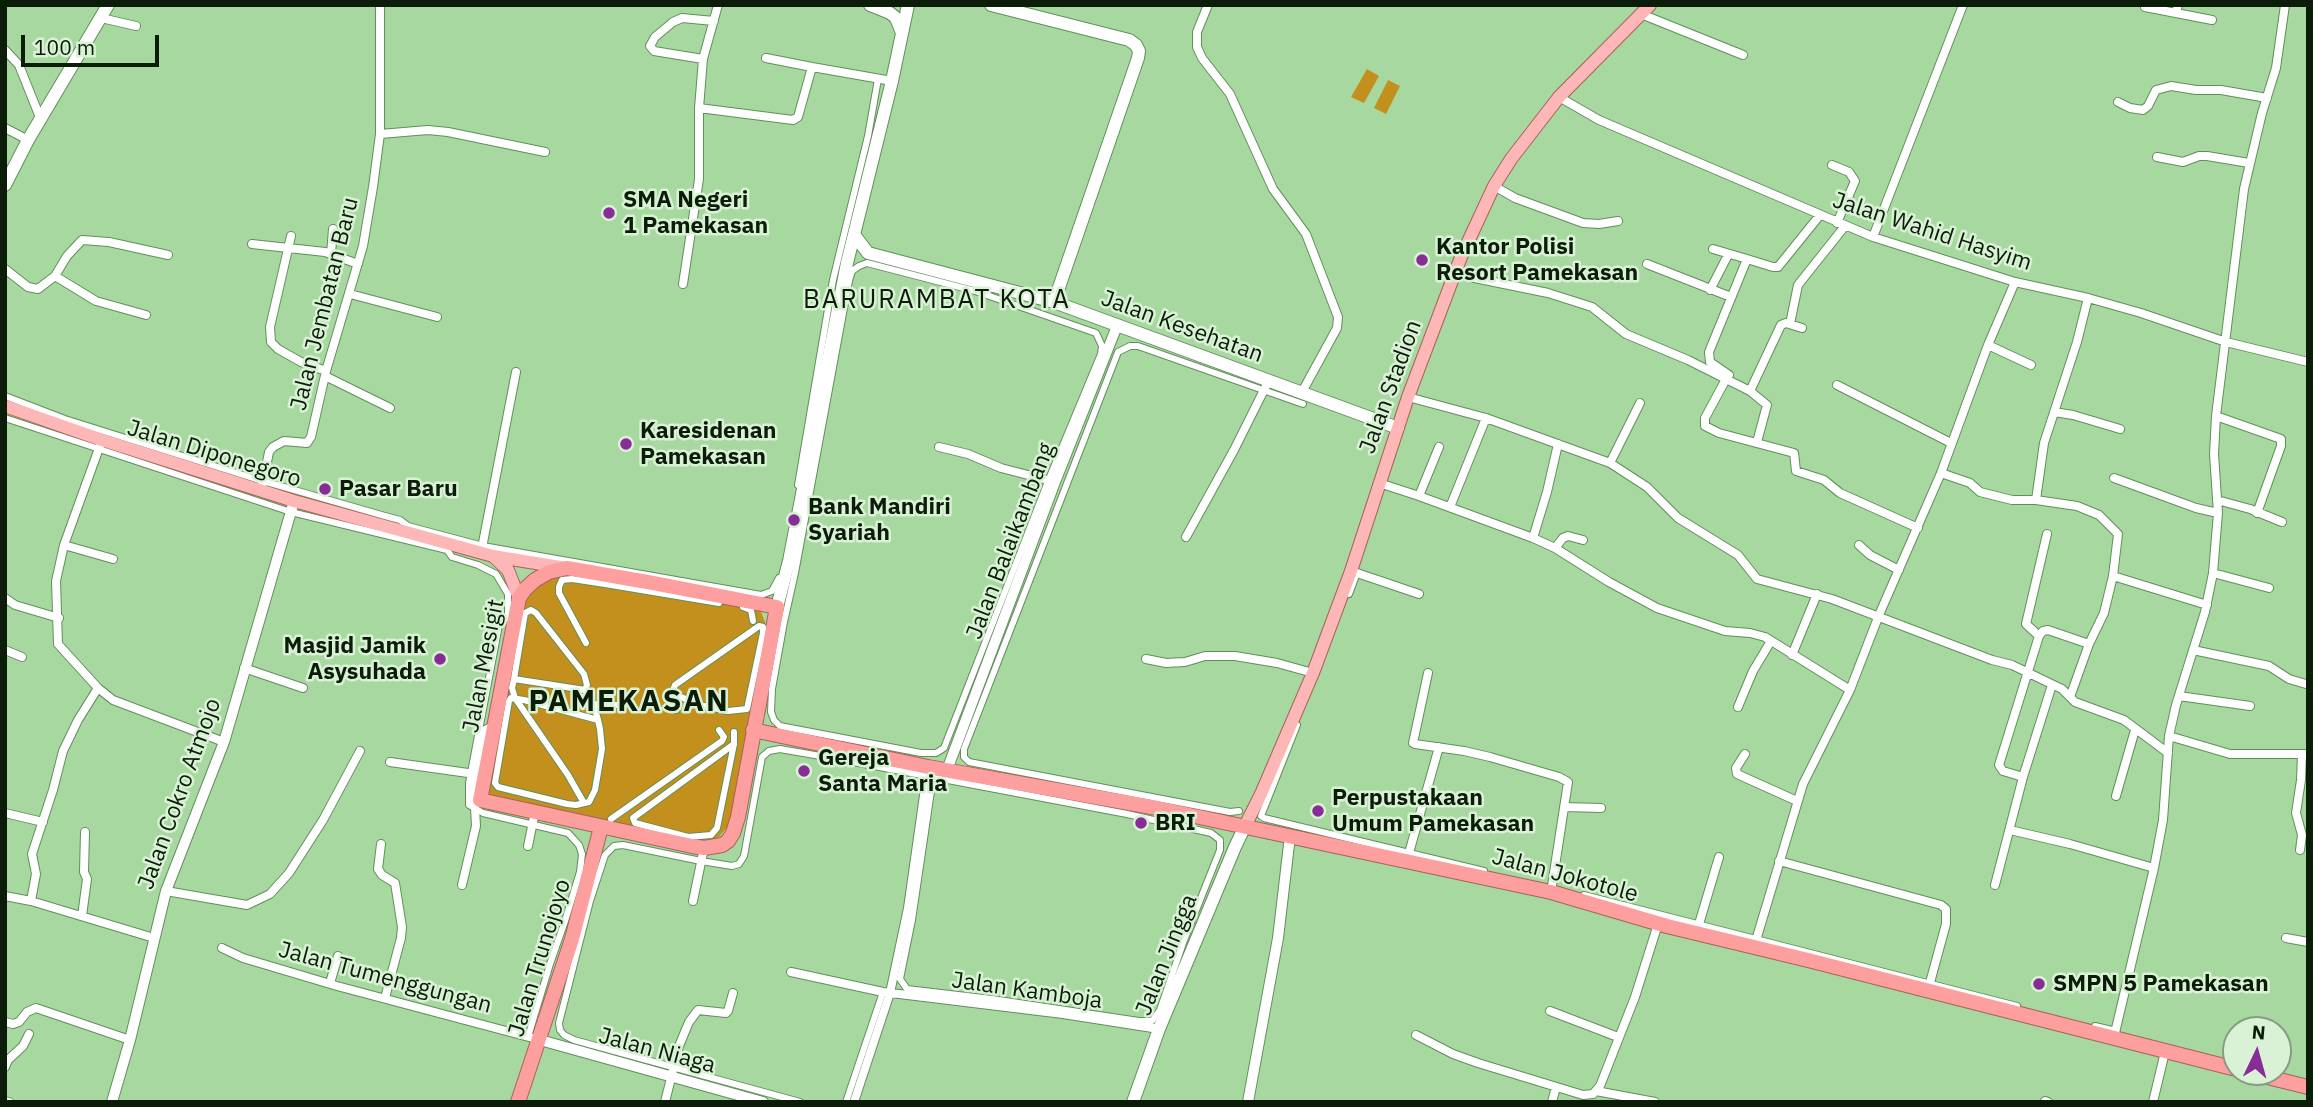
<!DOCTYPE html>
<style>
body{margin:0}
#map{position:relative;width:2313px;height:1107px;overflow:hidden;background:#a7d8a0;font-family:"IBM Plex Sans",sans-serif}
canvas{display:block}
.frame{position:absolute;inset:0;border:7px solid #0b1d09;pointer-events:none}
.north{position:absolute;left:2222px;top:1016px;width:70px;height:70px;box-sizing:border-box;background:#d9f1d5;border:2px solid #879c83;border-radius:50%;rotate:5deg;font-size:19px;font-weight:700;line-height:28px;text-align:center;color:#0b1d09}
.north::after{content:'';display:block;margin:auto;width:24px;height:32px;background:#882c98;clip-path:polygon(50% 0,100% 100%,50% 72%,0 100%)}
.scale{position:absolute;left:21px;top:35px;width:138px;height:32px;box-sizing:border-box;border:4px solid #0b1d09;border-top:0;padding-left:9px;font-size:21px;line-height:24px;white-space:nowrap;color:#0b1d09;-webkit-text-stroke:5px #d9f1d5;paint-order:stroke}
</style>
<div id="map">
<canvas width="2313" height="1107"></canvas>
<div class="frame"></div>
<div class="north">N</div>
<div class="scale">100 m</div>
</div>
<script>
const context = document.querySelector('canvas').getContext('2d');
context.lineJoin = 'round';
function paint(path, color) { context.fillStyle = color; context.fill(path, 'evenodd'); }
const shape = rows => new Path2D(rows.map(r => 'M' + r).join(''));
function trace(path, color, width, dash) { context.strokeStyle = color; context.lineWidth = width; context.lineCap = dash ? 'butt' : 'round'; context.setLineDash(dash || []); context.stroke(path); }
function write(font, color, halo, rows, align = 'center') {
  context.font = font + ' "IBM Plex Sans",sans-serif'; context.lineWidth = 5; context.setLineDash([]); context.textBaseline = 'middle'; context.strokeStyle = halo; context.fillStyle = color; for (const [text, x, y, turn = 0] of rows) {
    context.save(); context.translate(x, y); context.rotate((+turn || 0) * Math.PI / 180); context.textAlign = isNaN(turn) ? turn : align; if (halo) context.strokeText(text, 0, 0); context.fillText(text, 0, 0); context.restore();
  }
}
const green = shape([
 [1367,69,1379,76,1364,103,1351,97],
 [1388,80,1400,86,1386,114,1374,108],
 [539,570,754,606,761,612,765,622,762,668,734,811,728,826,718,838,691,842,495,800,485,792,526,581]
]);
const pedestrian = shape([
 [867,263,975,291,1096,333,1102,346,1101,354,1049,479,944,748,936,753,921,753,780,726,774,720,771,712,772,689,784,622,795,573,849,281,852,271,859,266,867,263],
 [5,396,65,419,256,479,385,516,400,520,408,526,483,546,761,595,772,591,779,578],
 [5,418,291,512,447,550,452,557,478,565,496,574,508,594,508,618,500,620,469,783,469,805,483,813,568,833,579,845,582,854,580,872,565,921,550,964,528,1037],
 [798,485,833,280,868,136,878,79],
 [1349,594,1357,573],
 [743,607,751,610,753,621],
 [586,643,559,593,559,587,562,580,572,579,605,584,719,603],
 [514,679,525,613,531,610,536,613,584,674,587,685,585,690,595,709,598,720,600,729,602,749,595,790,589,802,576,805,567,804,498,787,495,783,509,701,511,698,524,700,598,720],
 [672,693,699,705,728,711,747,709,763,633,763,627,759,626,675,685,672,693,676,710],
 [592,704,617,705],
 [1297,725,1261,816,1264,818,1484,871],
 [734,732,734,744,717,828,711,835,688,837,635,823,633,818,734,744],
 [584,803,568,775,515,698,512,688,514,679,585,690],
 [1239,811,1230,812,969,762,964,757,964,749,1118,352,1130,346,1138,346,1303,404],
 [611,819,722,741,724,737,719,730],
 [1584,895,2017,1006],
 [2095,1026,2116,1031],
 [800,1102,574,1040,564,1035,560,1030,559,1023,590,901,605,855,614,846,623,845,701,861,732,866,739,864,744,856,762,757,769,751,780,749,832,758,1127,814,1211,833,1220,840,1220,850,1183,943,1160,1010,1152,1021,1139,1021,992,999,907,989,900,979,912,920,933,778],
 [846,1102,883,992]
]);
const minor = shape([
 [1208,5,1197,32,1197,47,1202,58,1230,94,1273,189,1306,234,1338,317,1337,328,1302,392],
 [2145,7,2176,13,2178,5],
 [2176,13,2212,20],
 [1641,14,1743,55],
 [101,18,136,26],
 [5,50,19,65,41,120],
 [766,58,812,67],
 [703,59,654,51,650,46,655,37,673,22,682,18,714,21],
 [1559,97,1599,120,1873,237,2015,282,2088,298,2141,313,2226,342,2308,362],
 [2118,102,2130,108,2143,110,2148,106,2156,90,2171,86,2196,90,2221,90,2267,98],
 [699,108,793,120,798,117,812,67,892,81],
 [5,128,28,140],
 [380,134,428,130,448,132,545,152],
 [2157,157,2183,162,2199,156,2207,156,2249,163],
 [1832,165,1849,172,1855,181,1837,223],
 [1494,186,1515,198,1583,223,1599,224,1618,221],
 [291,236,270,327,271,342,278,349,301,362,326,371],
 [1873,237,1963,5],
 [252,244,325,252,358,264],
 [1713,249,1747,259],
 [331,254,333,229],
 [1647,264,1731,297],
 [5,269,28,287,38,289,55,276,67,256,82,240,109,242,168,255],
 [1455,274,1548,293,1592,307,1626,334,1688,360,1750,391,1767,405,1757,442],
 [55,276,96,301,146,315],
 [683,284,699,179,699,108,703,59,718,5],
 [1710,290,1728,255],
 [350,294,437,317],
 [1790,324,1798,285,1845,226],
 [1988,345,2031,365],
 [1729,375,1710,362,1709,352,1747,259,1773,267,1778,267,1820,215],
 [325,376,390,408],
 [1726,379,1705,418,1705,426,1719,433,1794,453,1796,471,1824,480,1840,493,1918,528],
 [1837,385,1951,443],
 [1750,391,1781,325,1786,323,1802,328],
 [1408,397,1486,418,1610,463,1647,487,1678,518,1738,555,1757,579,1832,599,1992,660,2012,665,2062,689,2075,702,2124,720,2168,753],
 [2054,412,2073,415,2120,429],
 [2216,416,2281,439,2281,446,2257,513],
 [102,440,64,545,56,581,58,644,98,688,113,700,224,742],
 [939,447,968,454,1001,468,1055,482],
 [1610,463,1640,403],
 [1941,473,1970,483,1980,492,2012,500,2036,500,2077,506,2099,515,2118,534,2113,576,2104,613,2089,644,2070,697],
 [2114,478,2196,508,2218,513],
 [1379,483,1419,496,1533,538,1555,548,1609,582,1657,608,1725,631,1750,633,1765,637,1850,690],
 [261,492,269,452,273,447,284,441,307,443,311,437,326,371,363,246,373,187,380,134,380,5],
 [1419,496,1439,447],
 [2036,500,2044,443,2077,342,2088,298],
 [2217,500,2250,509,2282,522],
 [1450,507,1486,418],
 [1186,537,1234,450,1269,380],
 [1533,538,1547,492,1558,444],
 [64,545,113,559],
 [1859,545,1870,555,1899,570],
 [1555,548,1563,538,1568,536,1583,540],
 [481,553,516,372],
 [1351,571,1419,594],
 [2213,573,2269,588],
 [2113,576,2207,605],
 [5,598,15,605,59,618],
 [2039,636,2026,624,2047,534],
 [5,650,22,657],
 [2193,650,2269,666,2289,679,2306,684],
 [1792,655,1817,594],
 [1146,659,1166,663,1185,662,1205,656,1235,656,1277,663,1313,673],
 [244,668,303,688],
 [1428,673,1413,743,1415,744,1464,751,1490,757,1559,777,1568,782,1551,892],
 [2179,696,2250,706],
 [1738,707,1753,671,1771,641],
 [2169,736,2230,754,2308,754],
 [1745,754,1736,768,1737,774,1797,801],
 [390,762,475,774],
 [2023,777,2003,771,1999,765,2039,636,2043,631,2048,630,2089,644],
 [2116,796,2135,730],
 [1565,807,1601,808],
 [5,813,43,822],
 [2010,830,2070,844,2154,868],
 [381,844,378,869,382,875,395,883,402,927,401,938,385,998],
 [528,846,535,812],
 [2300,850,2302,835,2296,813,2301,780,2302,754],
 [1407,860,1439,747],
 [1779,861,1941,905,1946,909,1946,924,1928,990],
 [462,885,476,826,475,808,471,797,475,774,485,730,489,728,495,729],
 [1995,885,2023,777,2052,685],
 [166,891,247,905,270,894,289,873,323,820,360,751],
 [5,896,31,901,154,938],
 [31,901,36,874,32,854,53,790,63,751,78,720,98,688],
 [693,901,704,848],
 [82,916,87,879,84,872,85,832],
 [1696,934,1719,857],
 [2286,938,2308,942],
 [1754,947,1803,784,1850,690,1879,615,1941,473,1988,345,2015,282],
 [222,948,243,958,337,986,540,1040],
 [791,972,883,992,1063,1014,1159,1029],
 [330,983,338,956],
 [1550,1011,1618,1037],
 [5,1022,13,1024,19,1022,27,1012,36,1008,130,1040],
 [1416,1035,1453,1054,1478,1063,1583,1095,1593,1094,1600,1086,1635,997,1658,924],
 [2114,1037,2154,868,2163,820,2169,736,2176,705,2205,612,2213,573,2218,513,2214,454,2216,416,2244,189,2262,113,2276,68,2285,5],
 [5,1067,8,1060,23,1046,29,1034],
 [1596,1091,1655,1102],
 [5,1101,9,1102],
 [2045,1101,2048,1102],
 [665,1102,679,1046,689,1022,698,1010,726,1013,728,1011,733,993],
 [854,1102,890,993,908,908,928,767],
 [1552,1102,1556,1087],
 [2153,1102,2165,1052]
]);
const tertiary = shape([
 [947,770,1055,482,1117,326],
 [540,1040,763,1102],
 [112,1102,130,1040,166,891,224,742,294,501],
 [1248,1102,1278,938,1290,836]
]);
const secondary = shape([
 [870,5,890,13,896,18,902,33],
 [991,5,1129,40,1136,45,1139,51,1138,58,1054,302],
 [5,185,28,140,108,5],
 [855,236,868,253,1054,302,1398,428],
 [777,607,789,561,847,263,892,81,908,5],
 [1133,1102,1159,1029,1235,847,1245,826]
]);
const primary = shape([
 [5,406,102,440,294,501,493,556,566,568],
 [493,556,508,570,519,598],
 [1245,826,1261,794,1313,673,1351,571,1408,397,1461,257,1494,186,1511,159,1559,97,1650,5]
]);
const trunk = shape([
 [567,568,653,583,777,607,738,817,733,833,728,841,722,845,704,848,692,846,480,800,519,598,525,589,535,580,549,572,567,568],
 [753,730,928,767,1157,808,1551,892,1667,926,1808,960,2236,1069],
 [2247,1072,2308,1087],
 [518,1102,572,939,601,827]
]);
const markers = [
 [609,213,7,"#882c98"],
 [1422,260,7,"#882c98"],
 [626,444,7,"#882c98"],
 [325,489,7,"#882c98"],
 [794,520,7,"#882c98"],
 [440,659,7,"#882c98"],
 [804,771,7,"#882c98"],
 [1318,811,7,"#882c98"],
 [1141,823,7,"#882c98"],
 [2039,984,7,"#882c98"]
];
const poiNames = [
 ["SMA Negeri",623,200],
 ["1 Pamekasan",623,226],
 ["Kantor Polisi",1436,247],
 ["Resort Pamekasan",1436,273],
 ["Karesidenan",640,431],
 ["Pamekasan",640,457],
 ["Pasar Baru",339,489],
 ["Bank Mandiri",808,507],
 ["Syariah",808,533],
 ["Masjid Jamik",426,646,"right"],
 ["Asysuhada",426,672,"right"],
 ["Gereja",818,758],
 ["Santa Maria",818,784],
 ["Perpustakaan",1332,798],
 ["Umum Pamekasan",1332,824],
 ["BRI",1155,823],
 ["SMPN 5 Pamekasan",2053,984]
];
const streetNames = [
 ["Jalan Wahid Hasyim",1932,232,18],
 ["Jalan Jembatan Baru",325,304,-76],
 ["Jalan Kesehatan",1182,327,20],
 ["Jalan Stadion",1391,387,-70],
 ["Jalan Diponegoro",214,454,17],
 ["Jalan Balaikambang",1011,541,-69],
 ["Jalan Mesigit",484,666,-79],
 ["Jalan Cokro Atmojo",180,794,-70],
 ["Jalan Jokotole",1565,876,15],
 ["Jalan Jingga",1167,955,-68],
 ["Jalan Trunojoyo",540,958,-73],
 ["Jalan Tumenggungan",385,978,15],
 ["Jalan Kamboja",1027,991,8],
 ["Jalan Niaga",657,1051,15]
];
const quarterNames = [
 ["BARURAMBAT KOTA",937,300]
];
const districtNames = [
 ["PAMEKASAN",629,702]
];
paint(green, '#c3901e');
trace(pedestrian, '#618f5b', 8);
trace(minor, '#618f5b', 10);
trace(tertiary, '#618f5b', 12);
trace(secondary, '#618f5b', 14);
trace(primary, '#a8625a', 14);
trace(trunk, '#a8625a', 16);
trace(pedestrian, '#fff', 6);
trace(minor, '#fff', 8);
trace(tertiary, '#fff', 10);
trace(secondary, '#fff', 12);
trace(primary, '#fdb7b6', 12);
trace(trunk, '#fc9f9e', 14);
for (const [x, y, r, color] of markers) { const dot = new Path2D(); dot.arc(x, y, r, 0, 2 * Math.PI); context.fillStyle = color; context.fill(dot); trace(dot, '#d9f1d5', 2.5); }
write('bold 23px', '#0b1d09', '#d9f1d5', poiNames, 'left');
write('23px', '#0b1d09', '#d9f1d5', streetNames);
context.letterSpacing = '2px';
write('26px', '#0b1d09', '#d9f1d5', quarterNames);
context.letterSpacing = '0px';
context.letterSpacing = '2px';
write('bold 30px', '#0b1d09', '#d9f1d5', districtNames);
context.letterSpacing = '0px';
</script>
